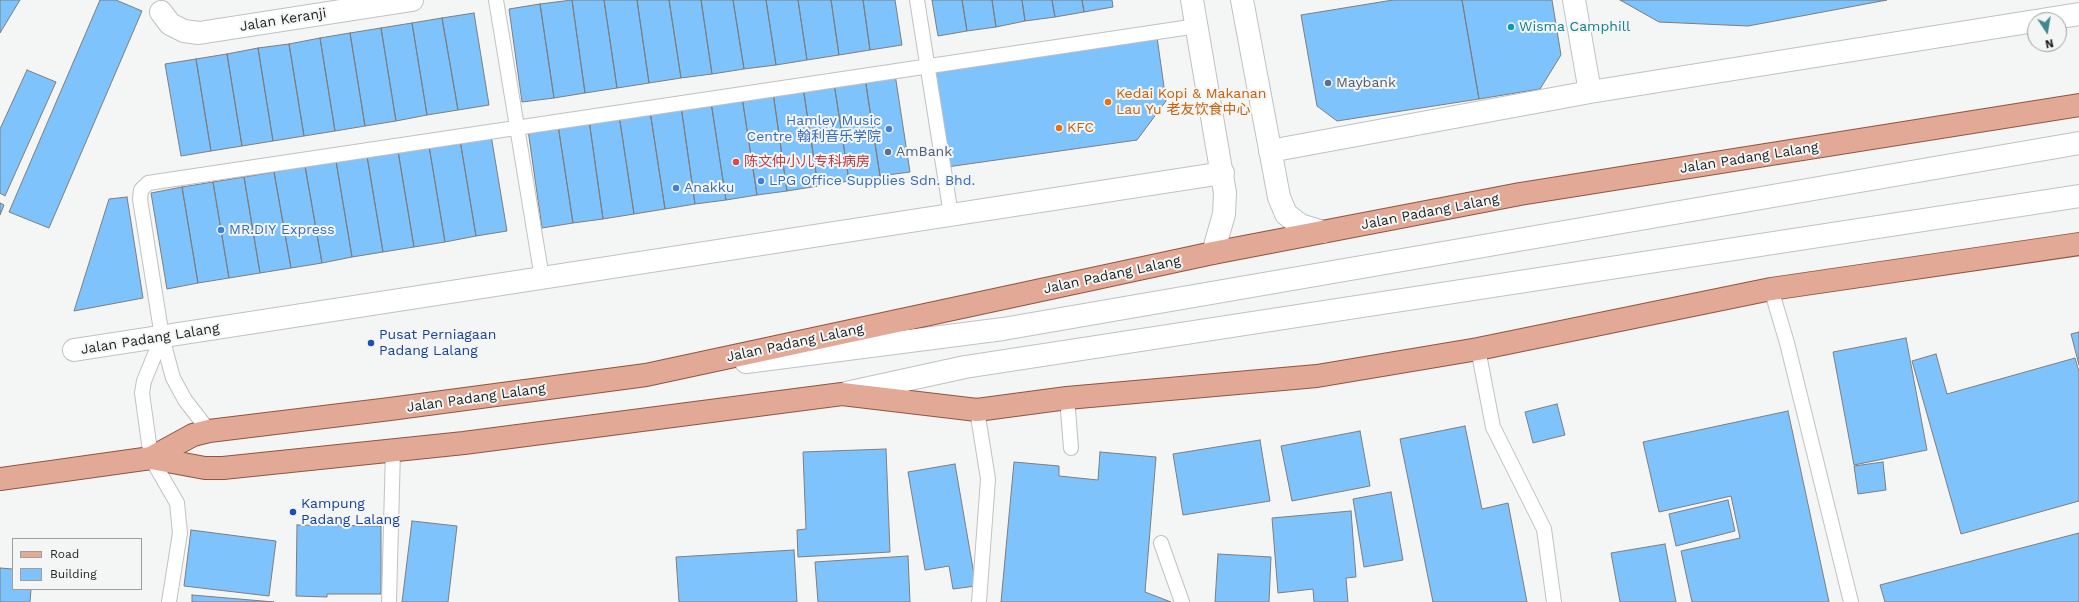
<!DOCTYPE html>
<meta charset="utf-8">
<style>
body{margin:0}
#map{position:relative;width:2079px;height:602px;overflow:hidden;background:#f4f5f5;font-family:"Work Sans",sans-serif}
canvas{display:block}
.legend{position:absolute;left:12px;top:538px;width:130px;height:52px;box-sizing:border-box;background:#f4f5f5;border:1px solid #9e9f9f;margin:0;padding:5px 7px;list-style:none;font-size:12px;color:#1e1f1f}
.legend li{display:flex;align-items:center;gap:8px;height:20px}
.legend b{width:20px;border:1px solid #9e9f9f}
.north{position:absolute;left:2027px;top:12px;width:40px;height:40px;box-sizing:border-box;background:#f4f5f5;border:1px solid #9e9f9f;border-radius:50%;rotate:168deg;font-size:11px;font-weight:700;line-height:16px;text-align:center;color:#1e1f1f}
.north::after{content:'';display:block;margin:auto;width:14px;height:18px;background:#41898c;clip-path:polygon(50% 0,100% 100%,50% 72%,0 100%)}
</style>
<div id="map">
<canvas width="2079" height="602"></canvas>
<ul class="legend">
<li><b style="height:5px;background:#e2a997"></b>Road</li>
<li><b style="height:11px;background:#7ec3fb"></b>Building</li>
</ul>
<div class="north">N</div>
</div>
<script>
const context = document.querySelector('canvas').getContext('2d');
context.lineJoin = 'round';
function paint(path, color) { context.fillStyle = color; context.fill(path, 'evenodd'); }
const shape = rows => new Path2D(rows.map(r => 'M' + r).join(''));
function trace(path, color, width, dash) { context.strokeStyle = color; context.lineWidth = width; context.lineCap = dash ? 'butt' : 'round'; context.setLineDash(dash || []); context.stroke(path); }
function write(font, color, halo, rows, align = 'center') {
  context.font = font + ' "Work Sans","Noto Sans SC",sans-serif'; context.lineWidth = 4; context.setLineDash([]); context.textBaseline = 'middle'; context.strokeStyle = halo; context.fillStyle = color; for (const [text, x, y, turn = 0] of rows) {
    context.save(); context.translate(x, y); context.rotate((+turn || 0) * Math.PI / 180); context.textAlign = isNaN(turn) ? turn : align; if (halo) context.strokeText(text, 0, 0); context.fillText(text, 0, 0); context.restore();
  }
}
const building = shape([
 [0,0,20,0,0,33,0,0],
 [100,0,116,0,142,11,49,228,9,212,100,0],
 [572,0,585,93,554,98,540,4,572,0],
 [572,0,604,0,617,88,585,93,572,0],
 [604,0,637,0,649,83,617,88,604,0],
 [637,0,669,0,681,78,649,83,637,0],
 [669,0,701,0,712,74,681,78,669,0],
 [701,0,733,0,744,69,712,74,701,0],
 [733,0,766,0,776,65,744,69,733,0],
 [766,0,798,0,807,60,776,65,766,0],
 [798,0,831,0,839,55,807,60,798,0],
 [831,0,863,0,870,50,839,55,831,0],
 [863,0,895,0,902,45,870,50,863,0],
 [932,0,962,0,967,31,938,36,932,0],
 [962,0,992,0,996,27,967,31,962,0],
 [992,0,1022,0,1025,21,996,27,992,0],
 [1022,0,1052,0,1055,17,1025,21,1022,0],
 [1052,0,1082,0,1084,12,1055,17,1052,0],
 [1082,0,1112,0,1113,7,1084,12,1082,0],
 [1393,0,1462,0,1479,99,1337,121,1317,106,1301,15,1393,0],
 [1462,0,1552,0,1561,55,1540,89,1479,99,1462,0],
 [1620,0,1887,0,1748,26,1659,22,1620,0],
 [540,4,554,98,522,102,509,9,540,4],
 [474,13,489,105,458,110,442,18,474,13],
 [442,18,458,110,427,115,412,23,442,18],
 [412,23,427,115,396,121,381,28,412,23],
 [381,28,396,121,365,126,350,33,381,28],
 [350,33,365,126,335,131,320,38,350,33],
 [1157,37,1166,101,1137,140,947,167,934,70,1157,37],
 [320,38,335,131,304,136,289,44,320,38],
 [289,44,304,136,273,141,258,48,289,44],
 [258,48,273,141,242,146,227,54,258,48],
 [227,54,242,146,211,151,196,59,227,54],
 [196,59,211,151,181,156,165,64,196,59],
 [27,70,56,82,5,196,0,193,0,129,27,70],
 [895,74,910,172,880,176,865,78,895,74],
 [865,78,880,176,849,181,834,83,865,78],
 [834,83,849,181,818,186,803,87,834,83],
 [803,87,818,186,787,191,773,92,803,87],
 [773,92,787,191,757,195,742,97,773,92],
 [742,97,757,195,726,200,711,102,742,97],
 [711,102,726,200,695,204,681,106,711,102],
 [681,106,695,204,665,209,650,111,681,106],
 [650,111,665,209,634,214,619,115,650,111],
 [619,115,634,214,603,219,589,120,619,115],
 [589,120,603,219,573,223,558,125,589,120],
 [558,125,573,223,542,228,528,130,558,125],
 [491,135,507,231,476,236,460,140,491,135],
 [460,140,476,236,445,242,429,146,460,140],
 [429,146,445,242,414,247,398,151,429,146],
 [398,151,414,247,383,252,367,156,398,151],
 [367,156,383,252,352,257,336,161,367,156],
 [336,161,352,257,322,263,305,166,336,161],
 [305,166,322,263,291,268,274,172,305,166],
 [274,172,291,268,260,273,244,177,274,172],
 [244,177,260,273,229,278,213,182,244,177],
 [213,182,229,278,198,283,182,187,213,182],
 [182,187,198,283,167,289,151,193,182,187],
 [127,197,143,298,74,311,109,199,127,197],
 [0,203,4,205,0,215,0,203],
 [2079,332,2079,365,2071,334,2079,332],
 [1906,338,1927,450,1854,465,1833,352,1906,338],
 [1936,354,1947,394,2075,358,2079,372,2079,501,1961,534,1912,361,1936,354],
 [1557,404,1565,435,1533,443,1525,412,1557,404],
 [1788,411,1829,602,1692,602,1681,551,1740,538,1731,496,1659,512,1643,442,1788,411],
 [1465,426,1482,509,1508,503,1527,602,1433,602,1400,439,1465,426],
 [1360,431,1370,486,1292,501,1281,446,1360,431],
 [1260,440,1270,501,1183,515,1173,454,1260,440],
 [886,449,890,552,798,557,797,530,806,529,803,452,886,449],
 [1100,452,1156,457,1145,592,1171,602,1001,602,1014,462,1059,466,1059,476,1098,480,1100,452],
 [1883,462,1886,490,1858,494,1854,466,1883,462],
 [955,464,976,586,953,589,949,566,925,570,908,472,955,464],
 [1391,492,1403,560,1364,567,1353,499,1391,492],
 [1728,500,1735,531,1676,546,1669,514,1728,500],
 [1351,511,1356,577,1346,578,1348,602,1314,602,1313,589,1278,593,1272,518,1351,511],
 [412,521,457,526,448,602,402,602,412,521],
 [297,525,381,526,381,594,327,594,327,597,296,596,297,525],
 [191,530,276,541,269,596,184,586,191,530],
 [2079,533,2079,602,1885,602,1880,585,2079,533],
 [1665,544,1676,602,1620,602,1611,553,1665,544],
 [794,550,797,602,679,602,676,557,794,550],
 [1218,554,1271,557,1269,602,1215,602,1218,554],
 [908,556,910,602,818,602,815,562,908,556],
 [0,568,13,569,13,589,31,589,30,602,0,602,0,568],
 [192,595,274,602,192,602,192,595]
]);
const lane = shape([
 [496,0,542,278],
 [917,0,951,215],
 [1771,289,1787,343,1851,602],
 [162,337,173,378,185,400,209,431],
 [1478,349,1493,427,1544,529,1554,602],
 [1067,398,1071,448],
 [977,410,988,479,979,602],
 [1161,543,1182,602],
 [169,602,180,533,177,503,151,458,142,393,144,381,162,337,140,199,141,190,148,183,1197,26],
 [389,602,393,450]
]);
const street = shape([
 [1574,0,1590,92],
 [161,12,170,24,184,31,199,33,412,0],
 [2041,20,2079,14],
 [1270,151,1590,92,2035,21],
 [74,350,1223,173]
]);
const secondary = shape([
 [1192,0,1225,193,1224,214,1213,253],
 [1242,0,1279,197,1286,214,1300,225,1323,232],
 [746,362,1003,329,2079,143],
 [846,393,965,367,2079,196]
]);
const primary = shape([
 [151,458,193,435,209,431,390,409,646,375,1213,253,1520,194,2079,105],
 [0,479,151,458,205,468,223,468,464,443,842,394,977,410,1067,398,1317,376,1478,349,1771,289,2079,244]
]);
const markers = [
 [1511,27,4,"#0f9aa8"],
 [1328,83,4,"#5c6f8a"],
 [1108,102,4,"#e8710a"],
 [1059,128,4,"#e8710a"],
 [889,129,4,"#3f7fe0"],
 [888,152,4,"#5c6f8a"],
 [736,162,4,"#e0444e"],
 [761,181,4,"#3f7fe0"],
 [676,188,4,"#3f7fe0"],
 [221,230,4,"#3f7fe0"],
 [371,343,4,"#1a4fb4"],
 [293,512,4,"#1a4fb4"]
];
const streetNames = [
 ["Jalan Keranji",283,20,-9],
 ["Jalan Padang Lalang",1749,158,-9],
 ["Jalan Padang Lalang",1430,212,-11],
 ["Jalan Padang Lalang",1112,275,-12],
 ["Jalan Padang Lalang",150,339,-9],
 ["Jalan Padang Lalang",795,343,-12],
 ["Jalan Padang Lalang",476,398,-8]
];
const cultureNames = [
 ["Wisma Camphill",1519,27]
];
const serviceNames = [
 ["Maybank",1336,83],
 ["AmBank",896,152]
];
const foodNames = [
 ["Kedai Kopi & Makanan",1116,94],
 ["Lau Yu 老友饮食中心",1116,110],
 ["KFC",1067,128]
];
const shopNames = [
 ["Hamley Music",881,121,"right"],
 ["Centre 翰利音乐学院",881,137,"right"],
 ["LPG Office Supplies Sdn. Bhd.",769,181],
 ["Anakku",684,188],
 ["MR.DIY Express",229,230]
];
const healthNames = [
 ["陈文仲小儿专科病房",744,162]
];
const transitNames = [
 ["Pusat Perniagaan",379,335],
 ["Padang Lalang",379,351],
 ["Kampung",301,504],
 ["Padang Lalang",301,520]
];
paint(building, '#7ec3fb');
trace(building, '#7d7e7f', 1);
trace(lane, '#c0c1c2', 16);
trace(street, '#c0c1c2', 24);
trace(secondary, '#c0c1c2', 24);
trace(primary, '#915440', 24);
trace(lane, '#fff', 14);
trace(street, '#fff', 22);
trace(secondary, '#fff', 22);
trace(primary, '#e2a997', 22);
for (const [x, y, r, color] of markers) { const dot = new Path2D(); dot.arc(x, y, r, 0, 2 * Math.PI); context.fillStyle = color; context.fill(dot); trace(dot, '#f4f5f5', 1.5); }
write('14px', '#1e1f1f', '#f4f5f5', streetNames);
write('14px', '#0d838f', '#f4f5f5', cultureNames, 'left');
write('14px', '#4e5e75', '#f4f5f5', serviceNames, 'left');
write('14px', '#c56008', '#f4f5f5', foodNames, 'left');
write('14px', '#366cbe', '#f4f5f5', shopNames, 'left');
write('14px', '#be3a42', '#f4f5f5', healthNames, 'left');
write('14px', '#164399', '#f4f5f5', transitNames, 'left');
</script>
